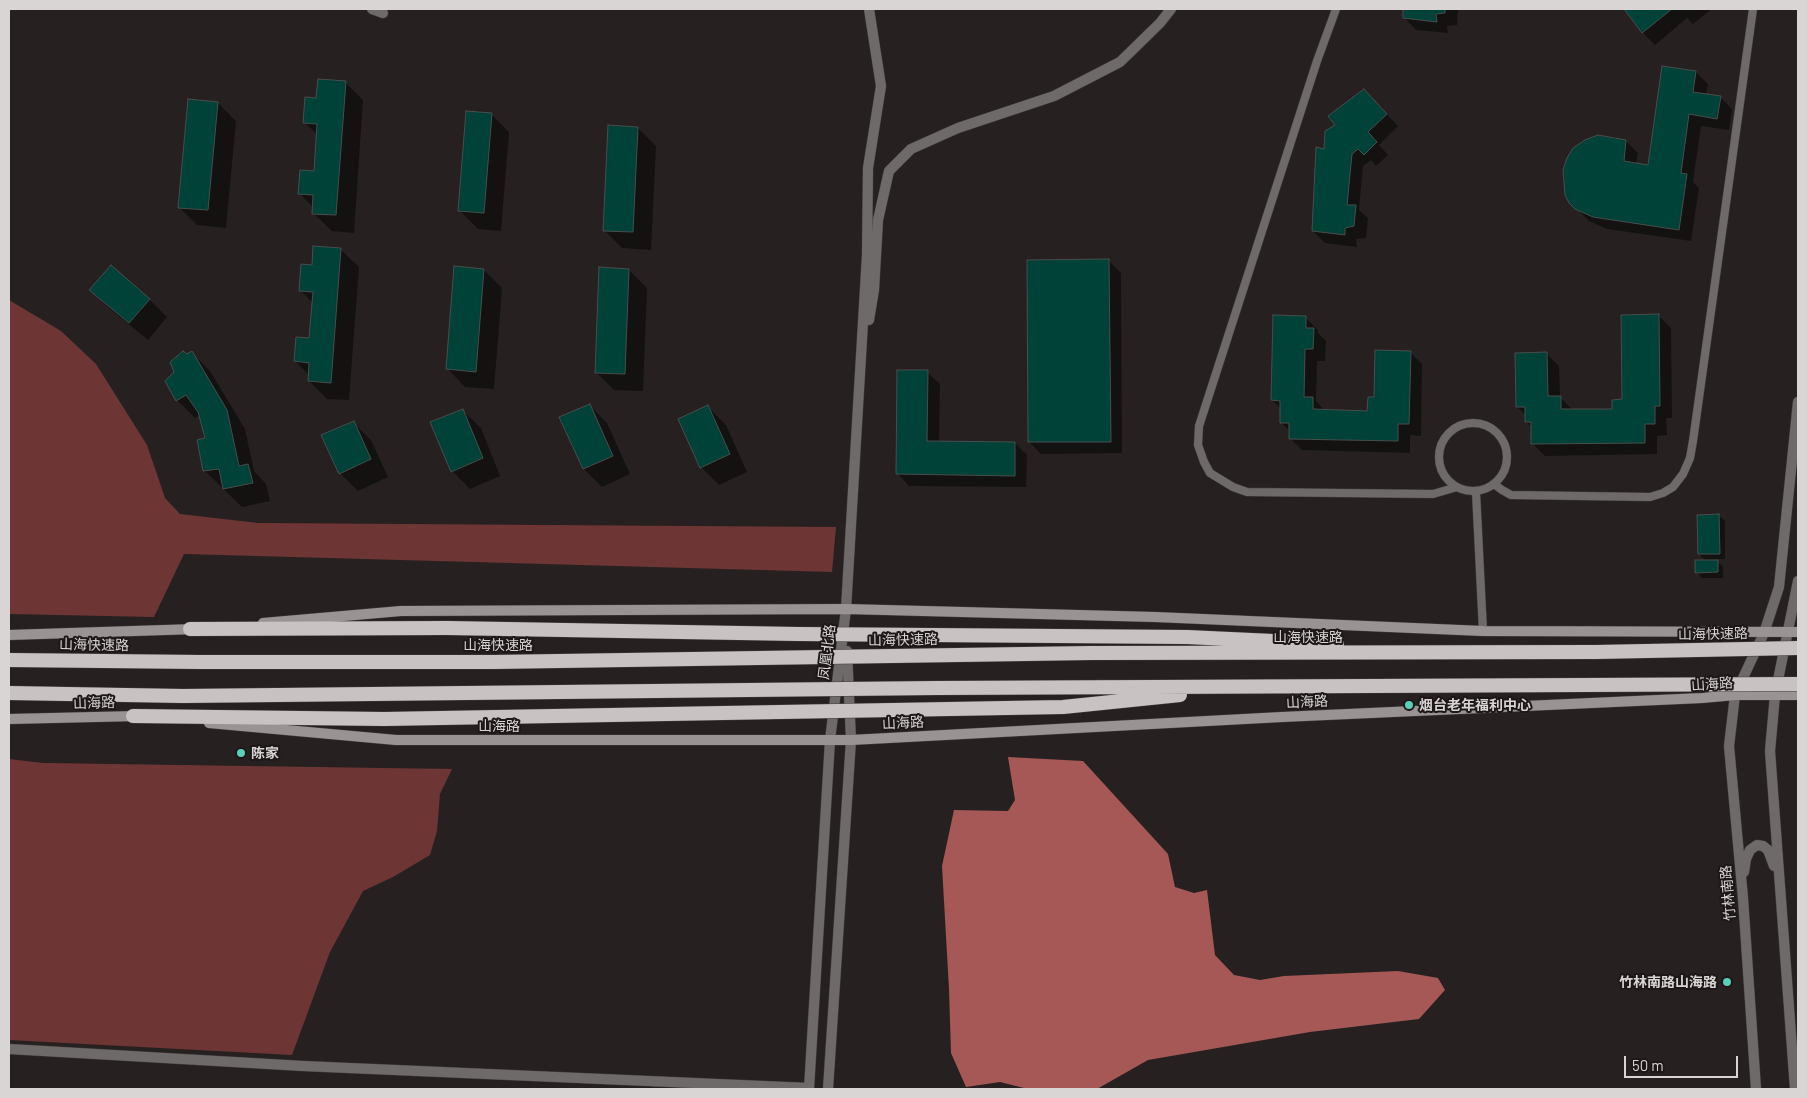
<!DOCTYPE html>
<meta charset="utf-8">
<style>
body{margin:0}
#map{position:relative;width:1807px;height:1098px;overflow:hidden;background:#262120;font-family:Barlow,sans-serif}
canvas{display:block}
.frame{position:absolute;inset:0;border:10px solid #d9d5d5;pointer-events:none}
.scale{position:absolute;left:1624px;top:1056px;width:114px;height:22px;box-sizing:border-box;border:2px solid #d9d5d5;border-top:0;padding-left:6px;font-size:15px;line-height:18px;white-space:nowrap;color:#d9d5d5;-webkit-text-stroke:4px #1d1717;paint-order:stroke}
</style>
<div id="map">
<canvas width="1807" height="1098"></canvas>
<div class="frame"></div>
<div class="scale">50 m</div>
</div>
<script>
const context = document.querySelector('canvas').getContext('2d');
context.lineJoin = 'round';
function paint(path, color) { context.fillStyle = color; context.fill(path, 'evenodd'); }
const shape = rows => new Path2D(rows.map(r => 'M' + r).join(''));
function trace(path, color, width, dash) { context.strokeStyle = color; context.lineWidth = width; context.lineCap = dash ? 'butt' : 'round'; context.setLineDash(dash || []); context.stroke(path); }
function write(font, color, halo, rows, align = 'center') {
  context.font = font + ' Barlow,"Noto Sans SC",sans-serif'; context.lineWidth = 4; context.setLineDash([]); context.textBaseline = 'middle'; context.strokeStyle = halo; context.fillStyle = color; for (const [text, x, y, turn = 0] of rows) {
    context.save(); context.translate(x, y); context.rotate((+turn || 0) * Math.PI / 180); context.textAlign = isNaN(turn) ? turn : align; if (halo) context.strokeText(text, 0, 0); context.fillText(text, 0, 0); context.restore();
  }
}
const green = shape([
 [9,300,61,331,96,364,147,445,165,498,180,514,258,523,836,527,832,572,184,554,154,617,9,614],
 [9,759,43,763,452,769,440,794,437,831,430,855,393,877,363,891,330,952,292,1055,9,1040]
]);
const water = shape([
 [1008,757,1083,761,1168,854,1175,887,1194,893,1207,890,1215,955,1234,975,1260,980,1284,976,1398,971,1438,978,1445,990,1419,1019,1310,1032,1148,1060,1097,1089,1028,1089,1000,1082,966,1087,951,1053,949,989,942,866,954,810,1008,811,1015,800]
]);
const shadow = shape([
 [1404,9,1458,9,1457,25,1447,26,1448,33,1416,30,1404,17],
 [1625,9,1712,9,1693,24,1687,18,1655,45,1643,33],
 [1696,72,1708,84,1706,95,1720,97,1732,109,1729,130,1701,126,1693,182,1699,188,1691,241,1607,229,1589,221,1570,202,1626,141,1638,153,1636,165,1649,166],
 [345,82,363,100,354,233,332,231,313,213,314,208,300,194,315,172,318,135,305,123],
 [218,103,236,121,226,228,197,225,179,207],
 [1376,103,1398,126,1379,145,1388,155,1376,166,1371,160,1363,166,1359,210,1368,218,1366,238,1356,239,1357,247,1325,243,1313,231,1326,151],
 [491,114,509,132,501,231,478,229,460,211],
 [638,128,656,146,651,250,622,248,604,230],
 [340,249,359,267,349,400,327,399,309,381,309,375,295,361,311,340,313,303,300,290,313,266],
 [1109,261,1121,273,1122,453,1041,454,1029,442],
 [484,270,502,288,494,389,465,387,447,368],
 [629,270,647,288,643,391,614,390,596,372],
 [91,290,149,299,167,317,148,340,109,308],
 [1658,315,1671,328,1672,418,1666,418,1667,435,1657,436,1657,454,1545,456,1533,444,1533,428,1526,422,1526,415,1517,407,1547,354,1559,366,1560,397,1572,409,1613,410,1623,401],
 [1305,317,1318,330,1318,333,1326,341,1325,361,1317,361,1316,401,1325,411,1368,412,1410,352,1422,364,1421,436,1410,435,1410,453,1302,450,1290,438,1290,432,1281,422,1281,409,1272,400],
 [192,353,210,371,245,429,254,471,266,484,270,501,242,507,204,470,206,439,200,415,195,418,177,400,167,382,187,355],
 [927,372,940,384,939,442,1015,443,1027,455,1026,487,909,486,897,473],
 [589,405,607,423,630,474,602,487,584,469],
 [708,407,726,425,747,472,719,485,701,467],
 [462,410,481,428,500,476,470,489,452,471],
 [353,422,371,440,388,477,358,491,340,473],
 [1719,516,1725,521,1725,559,1715,559,1723,567,1723,578,1702,578,1696,572,1707,562,1699,554]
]);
const building = shape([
 [1403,9,1445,9,1445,13,1436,14,1437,22,1403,18,1403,9],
 [1624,9,1672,9,1642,33,1624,9],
 [1662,66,1696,71,1693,92,1721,96,1717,119,1689,114,1681,173,1687,174,1679,230,1593,217,1575,209,1569,203,1565,195,1563,170,1567,158,1573,148,1585,140,1598,135,1626,140,1624,161,1648,165,1662,66],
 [318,79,346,81,336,215,312,214,313,195,298,194,300,170,314,171,317,124,303,123,305,97,316,98,318,79],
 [1364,89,1387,114,1368,132,1377,142,1364,155,1358,149,1352,154,1347,205,1356,205,1354,226,1345,228,1345,235,1312,231,1316,147,1324,149,1325,131,1335,125,1328,116,1364,89],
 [188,99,218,102,208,210,178,208,188,99],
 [466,111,492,113,484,213,458,211,466,111],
 [608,125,638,127,633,232,603,231,608,125],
 [313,246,341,248,331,383,308,381,309,363,294,361,296,337,309,338,313,292,299,291,301,264,312,265,313,246],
 [1109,259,1111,442,1028,442,1027,260,1109,259],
 [111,265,150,299,129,323,89,290,111,265],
 [454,266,484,269,476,372,446,369,454,266],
 [599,267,629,269,625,374,595,373,599,267],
 [1659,314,1660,406,1655,406,1655,424,1645,424,1645,443,1531,444,1531,422,1525,422,1525,407,1516,407,1515,353,1547,352,1548,396,1561,396,1561,409,1612,409,1612,400,1622,399,1621,315,1659,314],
 [1273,315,1306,316,1306,328,1314,328,1313,349,1305,349,1304,397,1313,397,1313,409,1367,411,1368,397,1374,397,1375,350,1411,351,1409,424,1398,424,1398,441,1289,439,1289,423,1280,423,1280,401,1271,400,1273,315],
 [183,351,187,354,192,351,227,410,239,466,248,464,253,483,223,489,219,469,203,471,197,440,205,438,198,412,186,395,176,401,165,381,174,372,170,362,183,351],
 [897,370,928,370,927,441,1015,442,1015,476,896,474,897,370],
 [590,404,613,456,583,469,559,417,590,404],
 [708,405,730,454,700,468,678,419,708,405],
 [463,409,483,458,451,472,430,422,463,409],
 [354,421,371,459,339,474,321,435,354,421],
 [1719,514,1720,554,1698,554,1697,515,1719,514],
 [1695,560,1718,560,1718,572,1695,573,1695,560]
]);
const service = shape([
 [1336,9,1317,61,1199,426,1198,445,1204,462,1210,473,1233,487,1247,492,1433,494,1457,487],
 '1439 457a34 34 0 1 1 68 0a34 34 0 1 1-68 0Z',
 [1494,484,1502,490,1511,495,1650,497,1663,493,1673,487,1683,474,1690,458,1693,441,1753,9],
 [1476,492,1483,631]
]);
const minor = shape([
 [372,9,383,13],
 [869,320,874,290,878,220,889,171,911,149,958,128,1054,96,1120,62,1160,23,1171,9],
 [846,609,867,255,868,168,881,86,869,9],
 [9,1049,303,1066,809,1088]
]);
const tertiary = shape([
 [1744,872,1746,859,1750,850,1757,845,1763,846,1768,850,1774,866],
 [809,1089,830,740,846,609],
 [828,1089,851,740,847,651],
 [1756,1089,1743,898,1729,746,1735,695,1764,633,1779,587,1798,402],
 [1795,1089,1770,751,1775,695,1798,581]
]);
const secondary = shape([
 [263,623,401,611,846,609,1155,617,1483,631,1798,632],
 [9,635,196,629],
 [9,719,138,716],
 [209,723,396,740,851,740,1282,717,1702,698,1735,695,1798,695]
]);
const trunk = shape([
 [190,629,447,628],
 [133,716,384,719]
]);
const trunkBridge = shape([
 [447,628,798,634,1187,637,1337,644],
 [9,660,200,662,493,662,1091,653,1596,652,1798,648],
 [9,693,183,696,937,688,1798,684],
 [384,719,1063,707,1180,695]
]);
const markers = [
 [1409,705,5,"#5bcebb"],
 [241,753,5,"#5bcebb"],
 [1727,982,5,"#5bcebb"]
];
const streetNames = [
 ["山海快速路",1713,634,-1],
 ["山海快速路",1308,637],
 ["山海快速路",903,640,-1],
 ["山海快速路",94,645,1],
 ["山海快速路",498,645],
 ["凤凰北路",827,652,-83],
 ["山海路",1712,684,-4],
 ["山海路",1307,702,-3],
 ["山海路",94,703,-2],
 ["山海路",903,723,-3],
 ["山海路",499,726],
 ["竹林南路",1728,893,-95]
];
const poiNames = [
 ["烟台老年福利中心",1419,705],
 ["陈家",251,753],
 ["竹林南路山海路",1717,982,"right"]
];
paint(green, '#6d3634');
paint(water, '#a55855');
paint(shadow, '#0007');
paint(building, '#004138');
trace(building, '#484e4d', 1);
trace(service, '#433e3d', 9);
trace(minor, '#433e3d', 11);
trace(tertiary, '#433e3d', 11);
trace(secondary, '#433e3d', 11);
trace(trunk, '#433e3d', 15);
trace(service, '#6e6a6a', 8);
trace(minor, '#6e6a6a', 10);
trace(tertiary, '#6e6a6a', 10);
trace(secondary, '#999493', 10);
trace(trunk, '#c9c2c2', 14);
trace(trunkBridge, '#433e3d', 15, []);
trace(trunkBridge, '#c9c2c2', 14);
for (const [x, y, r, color] of markers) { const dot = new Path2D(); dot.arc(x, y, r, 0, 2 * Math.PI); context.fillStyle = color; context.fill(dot); trace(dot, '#1d1717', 2); }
write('14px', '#d9d5d5', '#1d1717', streetNames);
write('bold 14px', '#d9d5d5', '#1d1717', poiNames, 'left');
</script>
